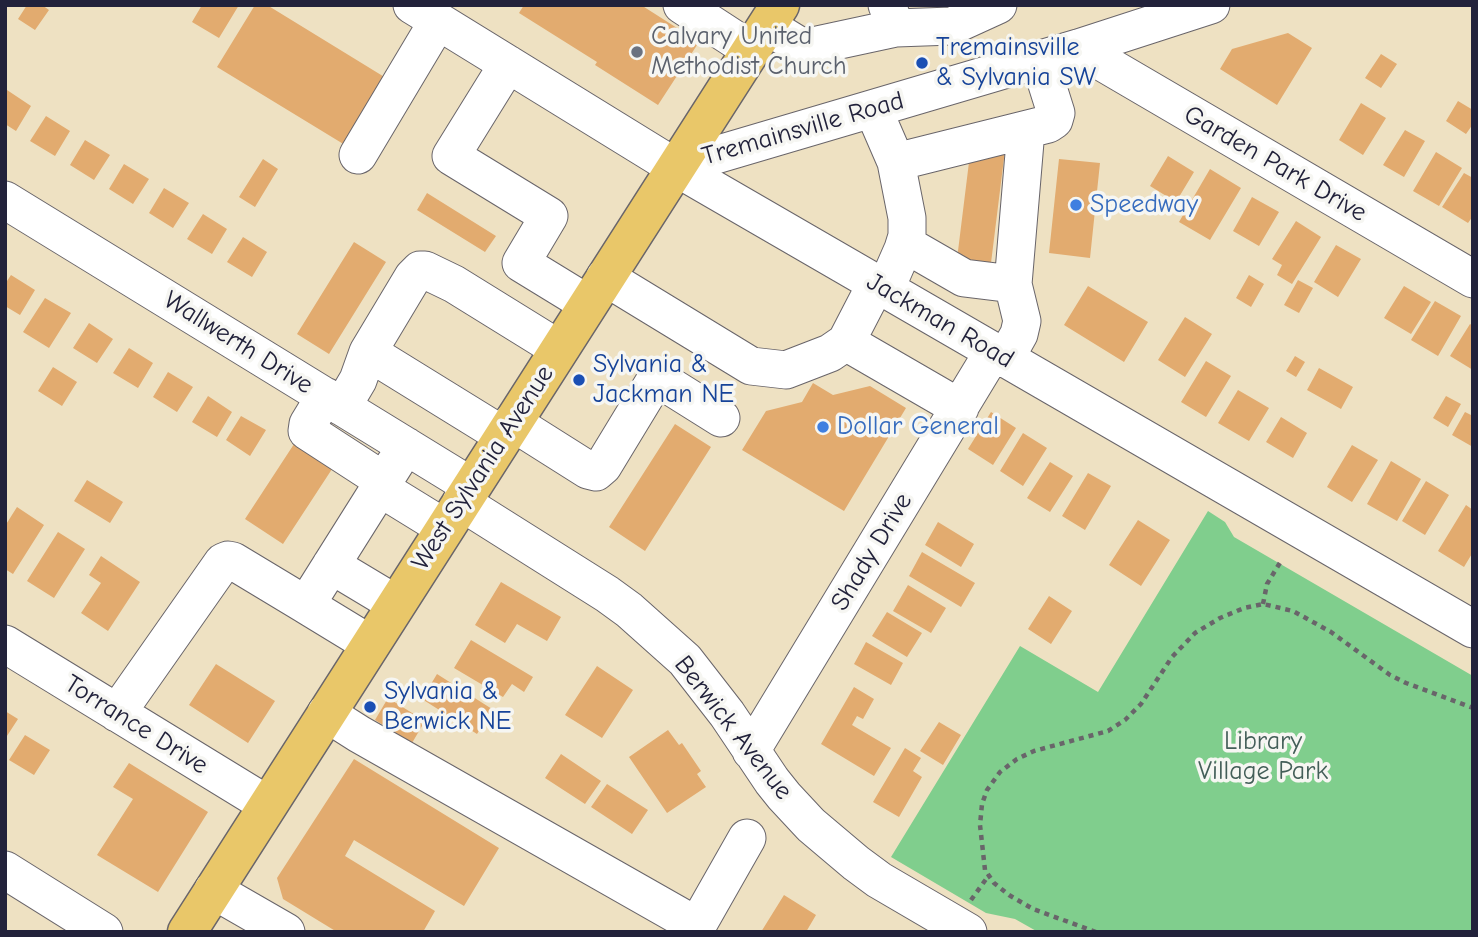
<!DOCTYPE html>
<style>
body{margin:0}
#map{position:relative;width:1478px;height:937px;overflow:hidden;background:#eee1c2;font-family:"Comic Neue",sans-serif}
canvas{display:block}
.frame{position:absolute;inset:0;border:7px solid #22223b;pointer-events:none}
</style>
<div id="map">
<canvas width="1478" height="937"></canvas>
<div class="frame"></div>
</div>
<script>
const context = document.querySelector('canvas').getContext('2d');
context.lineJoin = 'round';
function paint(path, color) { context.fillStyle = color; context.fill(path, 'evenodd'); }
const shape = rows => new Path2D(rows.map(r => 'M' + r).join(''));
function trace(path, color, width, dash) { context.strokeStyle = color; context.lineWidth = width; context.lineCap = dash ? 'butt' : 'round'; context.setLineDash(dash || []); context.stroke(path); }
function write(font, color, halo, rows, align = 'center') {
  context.font = font + ' "Comic Neue",sans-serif'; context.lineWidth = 7; context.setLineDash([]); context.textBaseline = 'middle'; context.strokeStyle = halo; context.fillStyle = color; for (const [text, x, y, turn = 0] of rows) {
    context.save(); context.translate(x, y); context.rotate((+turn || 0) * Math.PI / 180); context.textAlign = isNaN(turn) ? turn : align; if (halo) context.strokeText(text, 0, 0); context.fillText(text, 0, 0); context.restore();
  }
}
const green = shape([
 [1208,511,1225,522,1234,537,1473,676,1473,932,1038,932,1015,919,986,913,891,857,1020,646,1098,692]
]);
const building = shape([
 [27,5,42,5,49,10,35,30,18,19],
 [202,5,239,5,219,38,192,22],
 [255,5,267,5,386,78,345,145,217,67],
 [524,5,625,5,628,7,629,5,641,5,699,42,658,105,595,65,597,62,519,13],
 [1288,33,1312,48,1277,105,1220,69,1232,49],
 [1381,54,1397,64,1381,88,1365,78],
 [7,90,31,106,16,131,5,124,5,93],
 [1458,101,1473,110,1473,124,1466,134,1446,121],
 [1361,103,1386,118,1363,155,1339,140],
 [46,116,70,131,55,156,30,141],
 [1405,130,1425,141,1404,177,1383,165],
 [85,140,110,155,94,180,70,165],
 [971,146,1005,150,991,263,957,259],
 [1436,152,1462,168,1439,206,1413,191],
 [1168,156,1194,172,1176,202,1150,186],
 [263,159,278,169,255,207,239,197],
 [1059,159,1100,163,1090,258,1049,253],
 [124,164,149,179,133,204,109,189],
 [1210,169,1241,188,1210,240,1179,222],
 [1464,173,1473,178,1473,216,1468,223,1442,207],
 [164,188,189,203,173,228,149,213],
 [427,193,496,236,485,252,417,210],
 [1252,197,1279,212,1259,246,1233,231],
 [203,214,227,229,212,254,187,239],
 [1296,221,1321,237,1292,284,1277,275,1282,265,1272,259],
 [243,237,267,252,252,277,227,262],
 [354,242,386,262,329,354,297,334],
 [1336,245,1361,259,1338,297,1314,282],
 [11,275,35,290,20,315,5,306,5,284],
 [1249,275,1264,284,1251,307,1236,298],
 [1298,280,1313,288,1299,313,1284,305],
 [1088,286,1148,322,1124,362,1064,325],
 [1404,286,1431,302,1411,334,1384,318],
 [45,298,71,313,49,348,23,332],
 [1435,301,1461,316,1438,356,1411,340],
 [1185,317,1212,334,1185,377,1158,360],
 [89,323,113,339,97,363,73,348],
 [1470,324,1473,326,1473,370,1450,356],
 [129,348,153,363,138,388,113,373],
 [1295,356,1305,362,1296,377,1286,371],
 [1206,361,1231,376,1206,417,1181,402],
 [53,367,77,382,62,406,38,391],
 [1319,368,1353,387,1341,409,1307,390],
 [168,372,193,387,177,412,153,397],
 [813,383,833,395,870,386,906,408,844,511,742,450,766,411,802,402],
 [1238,390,1269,408,1249,441,1218,423],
 [208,396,232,412,217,437,192,422],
 [1446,396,1461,404,1448,427,1433,418],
 [991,412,1016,428,993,465,968,449],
 [1465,412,1473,416,1473,447,1452,435],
 [241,416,266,430,250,456,226,440],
 [1281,417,1307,433,1293,458,1266,442],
 [675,424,711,447,645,551,609,527],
 [1023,433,1047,448,1023,486,1000,471],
 [296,441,334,466,283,544,245,519],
 [1352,445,1378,460,1352,502,1327,487],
 [1391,461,1421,479,1397,521,1367,504],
 [1050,462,1073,476,1050,512,1027,498],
 [1088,473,1111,486,1085,530,1062,516],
 [87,480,123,502,110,523,74,501],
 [1426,481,1449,495,1425,535,1402,521],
 [1466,505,1473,510,1473,552,1464,567,1438,551],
 [17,507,44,525,13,574,5,569,5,526],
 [1138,520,1170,540,1141,586,1109,565],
 [938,522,974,544,961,567,925,545],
 [58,532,85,549,54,598,27,581],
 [922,552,975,583,961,607,909,576],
 [101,556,140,582,108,631,81,613,101,583,89,575],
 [501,582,561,617,547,641,517,624,505,643,475,625],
 [908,585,946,608,931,633,893,611],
 [1049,596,1072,611,1051,644,1028,629],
 [887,612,922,633,907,657,872,636],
 [471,640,533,677,524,692,512,684,503,697,454,668],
 [866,642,903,663,891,685,854,664],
 [216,664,275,701,248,743,189,705],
 [597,666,633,690,602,738,565,715],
 [437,674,492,709,477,734,422,699],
 [854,687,874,699,863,719,857,716,852,725,891,748,874,776,821,744],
 [388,698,425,721,412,743,375,720],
 [5,711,18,719,5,739],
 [939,722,961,735,943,765,920,751],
 [668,730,679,745,682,743,701,771,697,774,706,787,667,813,629,757],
 [25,735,50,750,34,775,9,760],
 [905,748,921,758,913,771,922,777,899,817,873,802],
 [561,754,601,781,585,804,545,778],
 [354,759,499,848,464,906,354,840,345,856,435,911,423,932,337,932,283,899,277,878],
 [129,763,208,812,158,892,97,855,133,799,113,787],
 [607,784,648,810,632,834,591,807],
 [784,895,816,915,806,932,761,932]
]);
const path = shape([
 [1263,604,1267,584,1281,561],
 [971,900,989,875],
 [1096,932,1033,909,1009,895,994,883,985,870,980,825,982,804,987,790,1000,772,1017,759,1034,751,1108,731,1125,720,1141,704,1172,657,1195,633,1220,618,1244,608,1263,604,1293,611,1331,632,1390,675,1406,683,1473,708]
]);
const minor = shape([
 [412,5,675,167,1473,629],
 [682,5,751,50],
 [767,26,803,48,896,28,887,5],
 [896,28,952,26,998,5],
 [1078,48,1473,279],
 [508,64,451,156,549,216,521,263,588,304],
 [873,109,896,162,1048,124,1054,120,1056,113,1039,59],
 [358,155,438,21],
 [675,167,1078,48,1211,5],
 [5,200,471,486],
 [905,244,964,278,1013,284],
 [605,277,751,366,786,370,830,353,846,342,876,284],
 [885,290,903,249,907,236,907,218,896,162],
 [846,342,960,408],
 [1005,359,1019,334,1022,321,1013,284,1026,130],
 [325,396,308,424,307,431,384,481],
 [342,407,358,380,368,352],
 [512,422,588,470,596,472,603,466,654,382,662,381,721,418],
 [504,436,368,352,413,277,420,270,425,270,454,284,559,349],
 [380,488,445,528],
 [461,502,607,594,629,610,685,660,727,714,772,781,784,796,811,825,856,863,879,880,968,932],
 [331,565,396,604],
 [306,605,370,644],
 [5,644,268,805],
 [117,713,223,562,228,560,233,561,306,605,406,446],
 [326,713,359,734,697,926,747,838],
 [751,751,993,352],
 [5,870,104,932],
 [213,890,286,932]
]);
const major = shape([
 [187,932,780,5]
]);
const markers = [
 [637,52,7,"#6b7280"],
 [922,63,7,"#1a4fb4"],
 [1076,205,7,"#3f7fe0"],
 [579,380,7,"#1a4fb4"],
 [823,427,7,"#3f7fe0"],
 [370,707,7,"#1a4fb4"]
];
const worshipNames = [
 ["Calvary United",651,37],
 ["Methodist Church",651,67]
];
const transitNames = [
 ["Tremainsville",936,48],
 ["& Sylvania SW",936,78],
 ["Sylvania &",593,365],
 ["Jackman NE",593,395],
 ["Sylvania &",384,692],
 ["Berwick NE",384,722]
];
const streetNames = [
 ["Tremainsville Road",803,129,-16],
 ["Garden Park Drive",1275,164,30],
 ["Jackman Road",940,321,30],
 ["Wallwerth Drive",238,343,32],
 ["West Sylvania Avenue",483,468,-57],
 ["Shady Drive",872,552,-59],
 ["Torrance Drive",136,725,32],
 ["Berwick Avenue",733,728,52]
];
const shopNames = [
 ["Speedway",1090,205],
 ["Dollar General",837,427]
];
const parkNames = [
 ["Library",1263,742],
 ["Village Park",1263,772]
];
paint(green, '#80ce8d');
paint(building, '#e2ab6f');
trace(minor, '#69656a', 39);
trace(major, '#69656a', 41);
trace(path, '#69656a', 4.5, [5, 5]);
trace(minor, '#fff', 37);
trace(major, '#e9c769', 38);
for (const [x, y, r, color] of markers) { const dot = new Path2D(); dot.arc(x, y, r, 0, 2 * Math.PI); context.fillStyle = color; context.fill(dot); trace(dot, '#f6f6f2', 2.5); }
write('26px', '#5b616d', '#f6f6f2', worshipNames, 'left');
write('26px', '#164399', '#f6f6f2', transitNames, 'left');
write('26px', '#22223b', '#f6f6f2', streetNames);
write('26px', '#366cbe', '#f6f6f2', shopNames, 'left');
write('26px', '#435e58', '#f6f6f2', parkNames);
</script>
